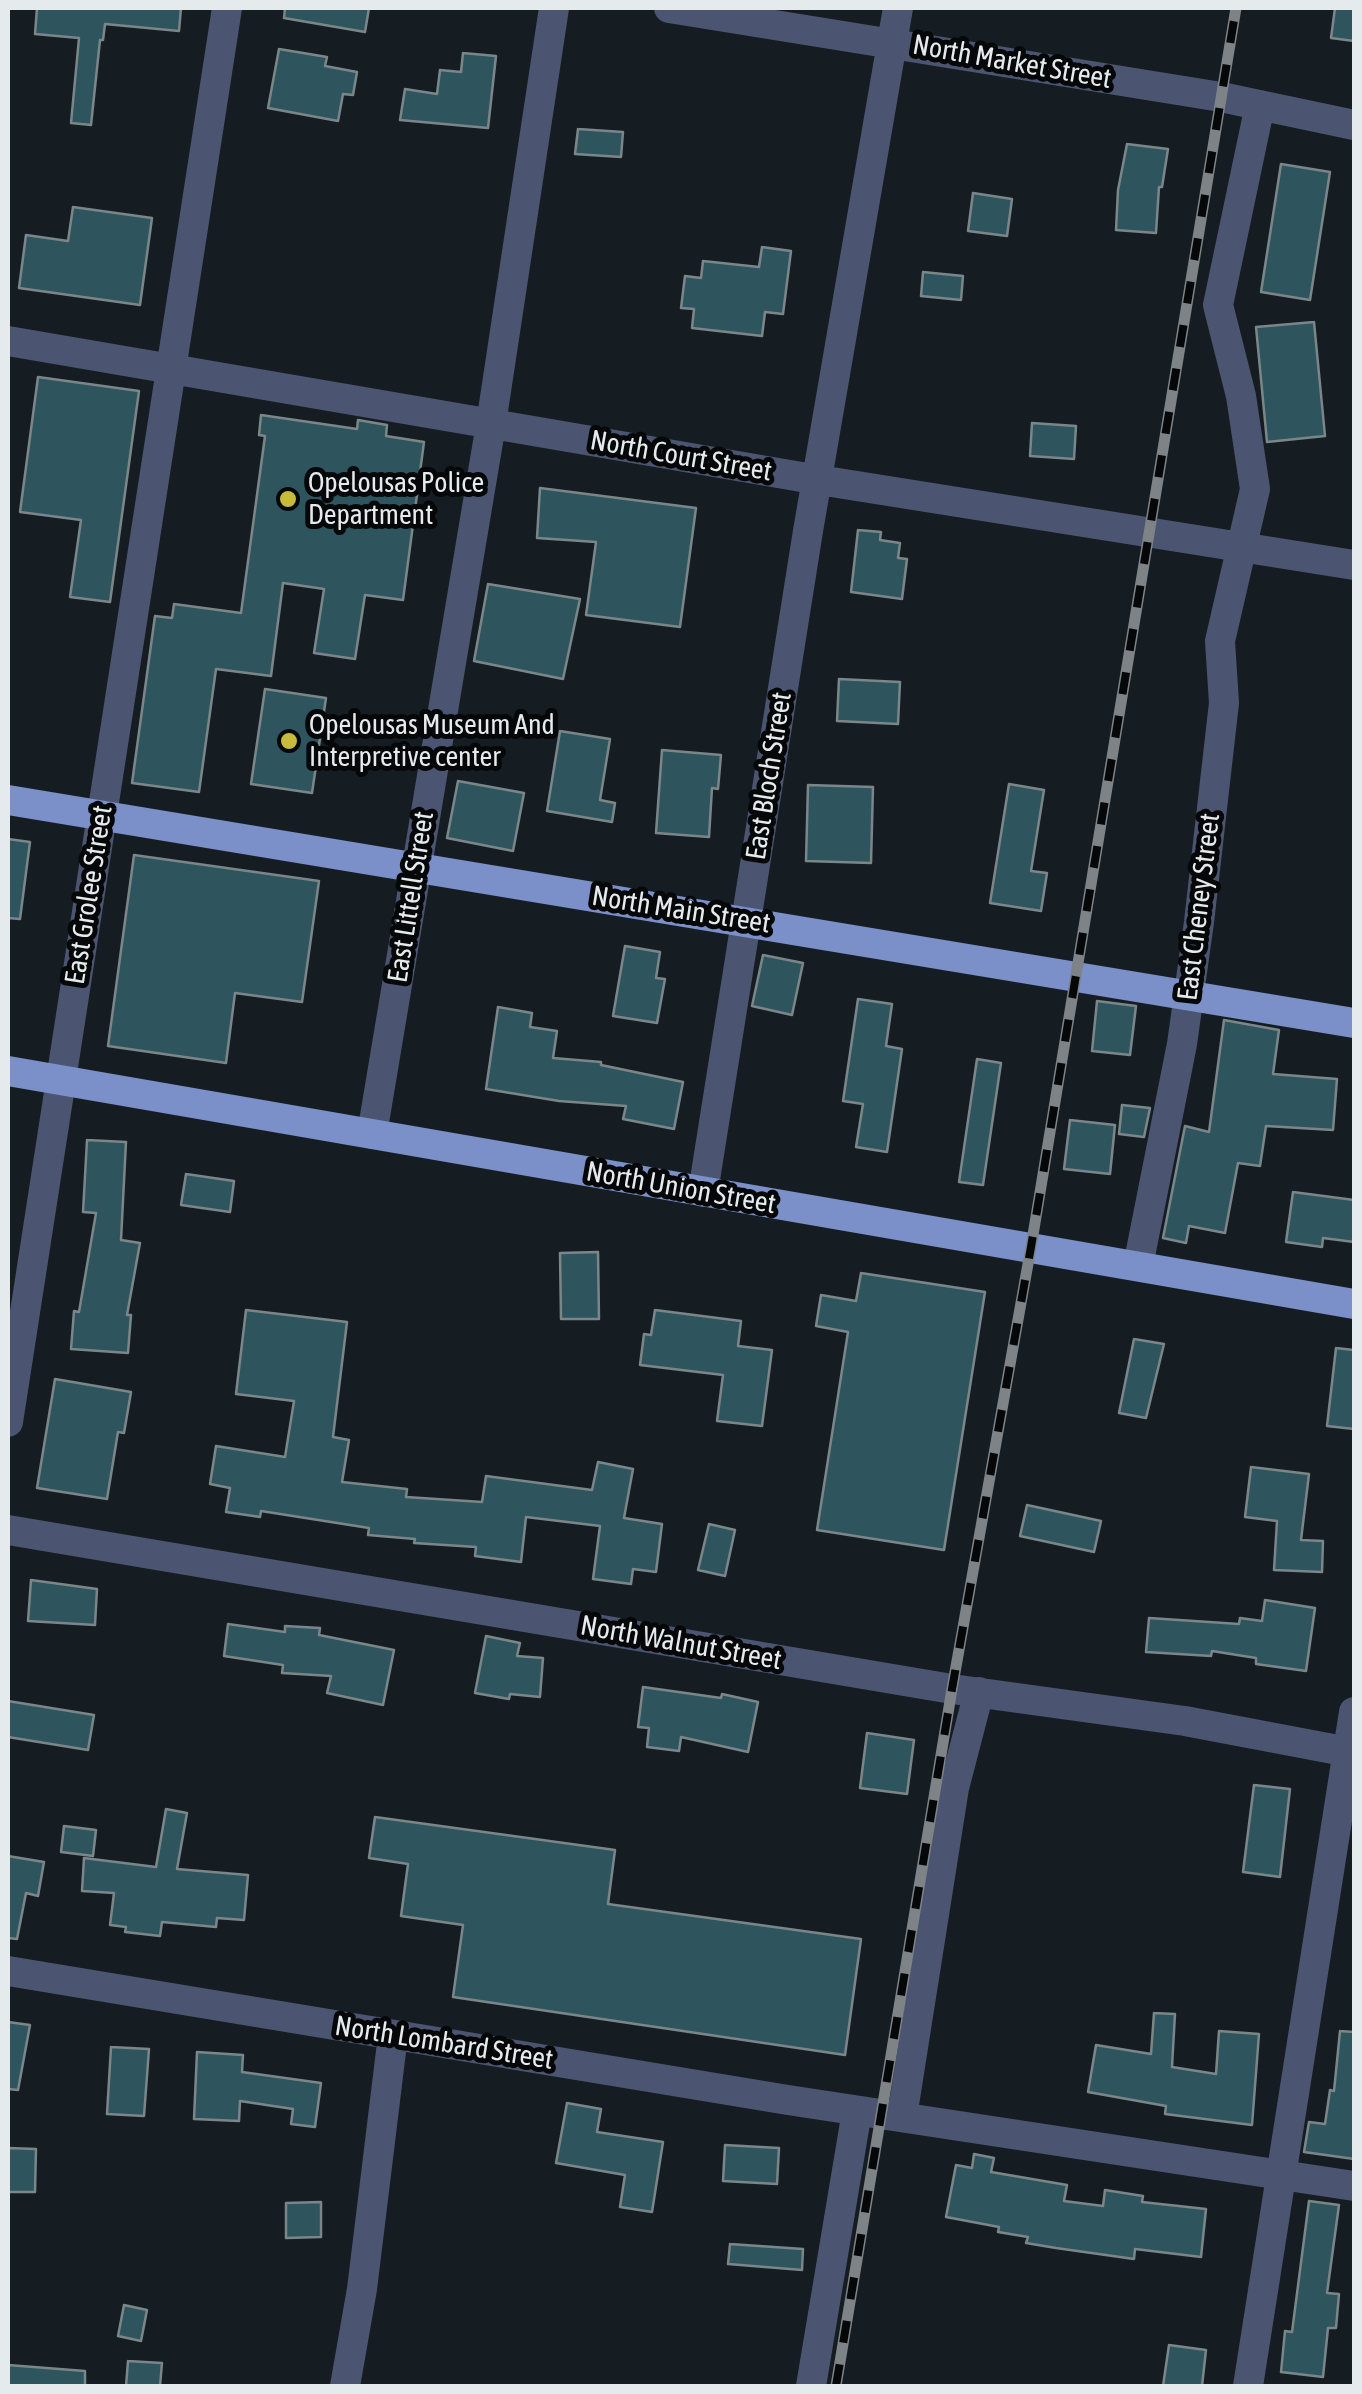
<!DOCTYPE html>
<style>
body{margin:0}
#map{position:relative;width:1362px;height:2394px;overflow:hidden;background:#161d22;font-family:"Asap Condensed",sans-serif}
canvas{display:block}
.frame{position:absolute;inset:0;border:10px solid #e5eaed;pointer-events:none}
</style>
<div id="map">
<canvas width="1362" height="2394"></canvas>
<div class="frame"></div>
</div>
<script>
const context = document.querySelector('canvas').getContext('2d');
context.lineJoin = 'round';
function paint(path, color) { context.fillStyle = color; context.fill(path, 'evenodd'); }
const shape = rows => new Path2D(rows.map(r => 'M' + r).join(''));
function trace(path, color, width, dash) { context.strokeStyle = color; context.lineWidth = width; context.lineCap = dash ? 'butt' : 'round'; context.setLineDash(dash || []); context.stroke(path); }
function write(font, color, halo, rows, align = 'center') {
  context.font = font + ' "Asap Condensed",sans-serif'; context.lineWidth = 10; context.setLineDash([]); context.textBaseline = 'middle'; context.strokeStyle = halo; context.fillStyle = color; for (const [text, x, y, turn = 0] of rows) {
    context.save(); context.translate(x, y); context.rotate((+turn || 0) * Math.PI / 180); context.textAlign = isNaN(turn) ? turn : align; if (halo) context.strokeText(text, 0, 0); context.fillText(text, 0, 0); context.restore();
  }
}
const building = shape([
 [37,8,181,8,179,31,105,24,103,40,100,40,91,125,71,123,79,38,35,34,37,8],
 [285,8,369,8,365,32,284,18,285,8],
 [1335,8,1354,8,1354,41,1331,38,1335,8],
 [279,49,327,57,325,66,357,72,353,95,343,94,338,121,268,108,279,49],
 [463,53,496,56,488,128,400,120,405,89,437,94,440,70,461,72,463,53],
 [578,129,623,132,621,157,575,154,578,129],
 [1127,144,1168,149,1162,187,1159,187,1156,233,1116,230,1118,190,1127,144],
 [1281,164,1330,172,1310,300,1261,292,1281,164],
 [973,193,1012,199,1007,236,968,231,973,193],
 [73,207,152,218,140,305,19,288,26,235,68,241,73,207],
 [762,247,791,251,783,314,765,312,762,336,692,328,694,309,681,308,685,276,701,278,703,261,759,267,762,247],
 [923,272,963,276,961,300,921,296,923,272],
 [1314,322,1325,436,1267,442,1256,327,1314,322],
 [38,377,139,391,110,602,70,597,81,520,20,512,38,377],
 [261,415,357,429,358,420,387,425,386,436,424,442,403,600,365,595,355,659,314,653,324,589,283,583,271,676,216,669,199,792,132,783,155,616,172,618,174,604,241,613,265,436,259,435,261,415],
 [1032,423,1076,426,1074,459,1030,456,1032,423],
 [540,488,696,508,680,627,586,615,596,542,537,538,540,488],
 [858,530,881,532,880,540,900,543,898,558,907,559,902,599,851,592,858,530],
 [488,584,580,599,563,679,474,661,488,584],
 [839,679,900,682,898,724,837,721,839,679],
 [265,689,326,698,312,793,251,784,265,689],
 [560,731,610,739,600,800,615,803,612,822,547,811,560,731],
 [662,750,721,755,718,789,712,788,709,837,656,833,662,750],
 [458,781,524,793,513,851,447,838,458,781],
 [1009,784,1044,790,1031,871,1047,873,1041,911,990,903,1009,784],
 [808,785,873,787,871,863,806,861,808,785],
 [8,839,30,842,20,919,8,918,8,839],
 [134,855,319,881,302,1002,235,993,226,1063,108,1046,134,855],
 [625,946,660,952,656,978,665,979,657,1023,613,1016,625,946],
 [763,955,803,963,792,1015,752,1006,763,955],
 [858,999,892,1004,886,1046,902,1049,887,1152,856,1147,863,1104,843,1101,858,999],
 [1097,1001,1136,1006,1130,1055,1092,1051,1097,1001],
 [498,1007,532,1013,530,1027,557,1031,553,1058,601,1062,601,1065,683,1082,674,1129,623,1119,626,1106,559,1101,486,1089,498,1007],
 [1224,1020,1279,1030,1273,1074,1337,1079,1333,1130,1266,1126,1260,1166,1238,1163,1225,1233,1189,1226,1186,1243,1163,1238,1185,1126,1209,1132,1224,1020],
 [977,1059,1001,1063,983,1185,959,1182,977,1059],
 [1122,1105,1150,1108,1144,1137,1119,1134,1122,1105],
 [1070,1120,1115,1125,1110,1174,1064,1169,1070,1120],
 [87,1140,126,1142,121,1240,140,1243,127,1315,131,1315,128,1353,71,1349,74,1311,79,1312,96,1213,83,1212,87,1140],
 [186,1174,234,1181,230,1212,181,1205,186,1174],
 [1293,1192,1354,1200,1354,1242,1323,1238,1322,1247,1286,1242,1293,1192],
 [598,1252,599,1319,561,1319,560,1253,598,1252],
 [861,1273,985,1292,944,1550,817,1530,848,1332,816,1326,821,1295,856,1301,861,1273],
 [246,1310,347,1322,333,1437,349,1440,342,1482,407,1489,406,1497,482,1502,486,1476,592,1490,598,1462,633,1469,624,1518,662,1524,656,1572,633,1569,631,1584,593,1579,600,1526,526,1517,521,1562,475,1556,476,1547,414,1543,415,1539,368,1535,369,1528,261,1511,260,1517,226,1512,230,1488,210,1484,216,1446,285,1457,294,1401,236,1394,246,1310],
 [655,1310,741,1321,738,1346,772,1350,762,1426,717,1421,723,1375,640,1365,644,1334,651,1335,655,1310],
 [1134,1339,1164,1344,1146,1418,1119,1413,1134,1339],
 [1336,1348,1354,1350,1354,1429,1327,1426,1336,1348],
 [55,1379,131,1392,124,1433,118,1432,107,1499,37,1488,55,1379],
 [1251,1467,1309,1474,1301,1540,1323,1541,1322,1572,1274,1570,1277,1521,1245,1517,1251,1467],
 [1027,1505,1101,1521,1094,1552,1020,1536,1027,1505],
 [709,1524,735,1530,725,1576,698,1570,709,1524],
 [31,1580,97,1589,95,1625,28,1621,31,1580],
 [1265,1600,1315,1608,1306,1671,1256,1664,1256,1658,1212,1651,1211,1656,1146,1652,1149,1618,1239,1624,1240,1618,1262,1621,1265,1600],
 [228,1624,285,1632,285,1626,320,1628,319,1635,394,1650,383,1705,327,1693,331,1676,282,1673,283,1665,224,1656,228,1624],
 [486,1636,520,1643,517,1656,543,1658,540,1697,510,1694,509,1699,475,1693,486,1636],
 [643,1687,721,1698,722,1694,758,1702,748,1752,681,1737,679,1751,647,1747,649,1728,638,1727,643,1687],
 [8,1701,94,1715,88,1750,8,1737,8,1701],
 [867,1733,914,1740,907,1794,860,1788,867,1733],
 [1254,1785,1290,1789,1280,1877,1243,1872,1254,1785],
 [166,1809,187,1813,177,1869,248,1875,244,1920,217,1918,216,1927,162,1922,160,1936,125,1932,126,1927,110,1925,114,1893,82,1891,84,1858,156,1867,166,1809],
 [375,1817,615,1850,608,1904,861,1939,845,2055,453,1997,463,1925,401,1916,408,1864,369,1858,375,1817],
 [64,1826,96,1830,93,1856,61,1852,64,1826],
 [8,1856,44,1862,38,1896,26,1893,17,1939,8,1938,8,1856],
 [1154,2013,1175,2014,1172,2067,1216,2074,1219,2031,1259,2034,1252,2125,1165,2114,1166,2106,1088,2092,1096,2045,1151,2054,1154,2013],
 [8,2022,30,2025,18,2090,8,2089,8,2022],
 [1340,2031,1354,2032,1354,2159,1304,2152,1309,2122,1325,2124,1330,2090,1334,2091,1340,2031],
 [111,2047,149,2049,144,2116,107,2114,111,2047],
 [197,2052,243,2055,242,2072,321,2083,315,2127,291,2124,293,2109,240,2101,239,2121,194,2119,197,2052],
 [567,2103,601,2109,597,2132,663,2142,652,2212,620,2207,625,2175,556,2163,567,2103],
 [725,2145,779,2148,777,2184,723,2181,725,2145],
 [8,2148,36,2149,35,2192,8,2192,8,2148],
 [974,2154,994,2158,991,2172,1067,2185,1064,2201,1103,2206,1105,2190,1143,2196,1142,2202,1206,2209,1201,2257,1135,2249,1134,2259,1056,2248,1026,2243,1028,2237,998,2232,999,2227,946,2217,956,2165,972,2168,974,2154],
 [1309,2201,1339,2205,1327,2293,1339,2294,1336,2328,1328,2328,1323,2377,1281,2372,1285,2331,1292,2332,1309,2201],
 [321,2202,321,2237,286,2238,286,2203,321,2202],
 [730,2244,803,2249,802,2270,728,2264,730,2244],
 [124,2305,147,2310,141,2341,118,2336,124,2305],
 [1169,2345,1206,2350,1202,2386,1163,2386,1169,2345],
 [128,2361,162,2363,160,2386,126,2386,128,2361],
 [8,2365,85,2371,85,2386,8,2386,8,2365]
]);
const minor = shape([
 [669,8,1221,97,1354,125],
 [8,341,819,480,1354,565],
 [372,1134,491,424,554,8],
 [703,1192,808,531,898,8],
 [1138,1266,1182,1044,1199,922,1224,703,1220,641,1255,489,1241,396,1218,305,1260,105],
 [8,1422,227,8],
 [8,1530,952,1689,1185,1721,1354,1753],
 [8,1971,788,2100,1354,2186],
 [902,2117,954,1788,979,1692],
 [345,2386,362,2289,393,2035],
 [811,2386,857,2111],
 [1248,2386,1354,1712]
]);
const major = shape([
 [8,800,1354,1023],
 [8,1071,1354,1304]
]);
const rail = shape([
 [836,2386,952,1689,1031,1247,1236,8]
]);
const markers = [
 [288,499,10,"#c7bb3b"],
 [289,741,10,"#c7bb3b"]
];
const streetNames = [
 ["North Market Street",1012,62,10],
 ["North Court Street",681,456,10],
 ["East Bloch Street",769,776,-81],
 ["East Grolee Street",89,895,-81],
 ["East Littell Street",411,897,-81],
 ["East Cheney Street",1199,907,-83],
 ["North Main Street",681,910,9],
 ["North Union Street",681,1188,10],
 ["North Walnut Street",681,1643,10],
 ["North Lombard Street",444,2043,9]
];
const poiNames = [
 ["Opelousas Police",308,483],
 ["Department",308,515],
 ["Opelousas Museum And",309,725],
 ["Interpretive center",309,757]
];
paint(building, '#2e555d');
trace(building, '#7b8689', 2.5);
trace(minor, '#4b5571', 30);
trace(major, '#7b8fc9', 30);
trace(rail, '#7d8387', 11);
trace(rail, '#050709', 8, [22]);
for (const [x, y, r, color] of markers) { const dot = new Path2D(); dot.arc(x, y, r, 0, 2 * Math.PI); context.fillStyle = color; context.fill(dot); trace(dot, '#050709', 4); }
write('28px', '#e5eaed', '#050709', streetNames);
write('28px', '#e5eaed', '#050709', poiNames, 'left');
</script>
